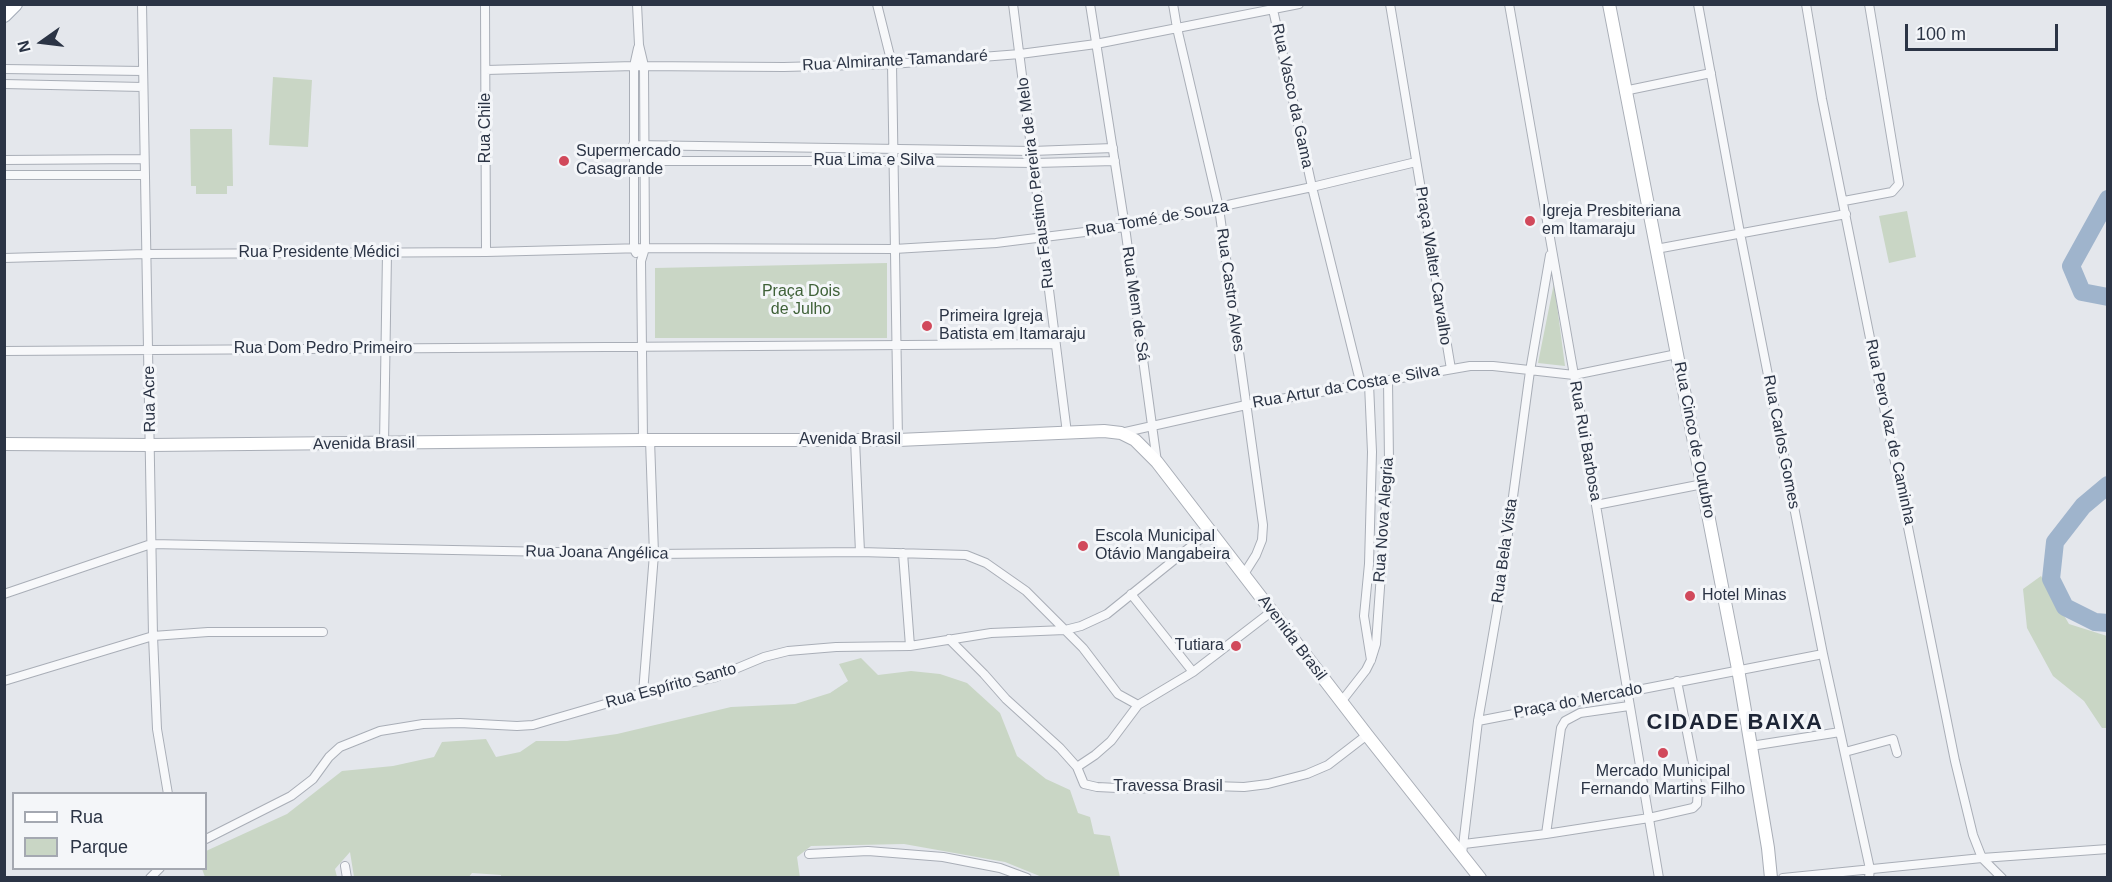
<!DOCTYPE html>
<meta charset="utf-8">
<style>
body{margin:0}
#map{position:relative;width:2112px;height:882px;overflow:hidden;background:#e4e7ec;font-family:Helvetica,sans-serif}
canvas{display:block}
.frame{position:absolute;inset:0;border:6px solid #2b3445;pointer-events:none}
.legend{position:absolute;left:12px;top:792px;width:195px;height:78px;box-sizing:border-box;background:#f4f6f9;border:2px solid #a4a8b1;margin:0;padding:8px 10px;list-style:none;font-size:18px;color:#2b3445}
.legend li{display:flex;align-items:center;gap:12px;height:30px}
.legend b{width:30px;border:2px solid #a4a8b1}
.north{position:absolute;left:12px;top:12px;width:60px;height:60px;-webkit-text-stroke:4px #f4f6f9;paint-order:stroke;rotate:256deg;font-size:16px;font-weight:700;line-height:24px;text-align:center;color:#2b3445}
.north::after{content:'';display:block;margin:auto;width:21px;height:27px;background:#2b3445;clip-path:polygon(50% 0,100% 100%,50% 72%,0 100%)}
.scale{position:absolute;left:1905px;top:24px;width:153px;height:27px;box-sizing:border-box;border:3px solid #2b3445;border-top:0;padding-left:8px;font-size:18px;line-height:21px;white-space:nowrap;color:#2b3445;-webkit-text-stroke:4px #f4f6f9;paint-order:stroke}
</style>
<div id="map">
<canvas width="2112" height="882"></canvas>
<div class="frame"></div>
<ul class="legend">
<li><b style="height:8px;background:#fff"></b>Rua</li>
<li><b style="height:16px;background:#c9d6c5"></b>Parque</li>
</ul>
<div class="north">N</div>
<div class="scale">100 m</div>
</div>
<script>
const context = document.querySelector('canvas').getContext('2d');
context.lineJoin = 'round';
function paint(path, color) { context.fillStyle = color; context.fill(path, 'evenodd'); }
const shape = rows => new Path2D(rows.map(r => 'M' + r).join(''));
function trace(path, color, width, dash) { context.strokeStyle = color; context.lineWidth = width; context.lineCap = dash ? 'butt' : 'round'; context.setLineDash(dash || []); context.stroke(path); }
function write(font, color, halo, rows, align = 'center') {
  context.font = font + ' Helvetica,sans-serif'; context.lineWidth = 6; context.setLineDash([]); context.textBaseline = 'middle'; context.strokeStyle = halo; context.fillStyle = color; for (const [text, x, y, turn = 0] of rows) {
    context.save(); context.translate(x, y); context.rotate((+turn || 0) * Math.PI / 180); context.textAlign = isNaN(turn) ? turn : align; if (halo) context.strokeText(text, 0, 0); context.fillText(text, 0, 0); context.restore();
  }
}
const green = shape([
 [273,77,312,80,308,147,269,145],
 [190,129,232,129,233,186,227,186,227,194,196,194,196,186,191,186],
 [1907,211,1916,257,1889,263,1879,216],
 [887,263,887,338,655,338,655,268],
 [1554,283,1565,366,1538,363],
 [2041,576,2069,624,2107,636,2107,728,2102,728,2084,701,2053,676,2027,628,2023,589],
 [861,658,878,675,911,671,940,674,967,683,1000,713,1017,756,1046,779,1070,790,1078,813,1090,817,1094,834,1110,836,1120,877,1042,877,1005,862,904,844,811,846,797,857,800,878,501,878,501,875,472,873,468,878,354,877,350,852,335,869,337,877,205,877,202,869,206,868,206,851,287,814,342,771,393,766,434,757,442,742,486,739,496,757,520,752,536,741,567,741,617,734,731,707,795,704,830,693,848,681,839,664]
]);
const river = shape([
 [2108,199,2071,266,2082,292,2108,297],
 [2108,485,2083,506,2055,542,2051,579,2065,607,2095,622,2108,623]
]);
const street = shape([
 [142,4,153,636,157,729,168,794],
 [485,4,486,252],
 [637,4,639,45,644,66,645,248,641,261,643,440],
 [877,4,892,64,898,440],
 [1013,4,1067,433],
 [1090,4,1125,227,1157,462],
 [1173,4,1177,28,1219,208,1263,525,1262,540,1256,555,1244,574],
 [1390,4,1451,369],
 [1509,4,1574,375,1659,878],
 [1698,4,1740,233,1823,654,1870,869,1869,878],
 [1806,4,1822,99,1955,761,1973,835,1982,858,2002,878],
 [1272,5,1312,187,1361,385],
 [4,69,143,71],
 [486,70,634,66,784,67,892,64,1020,54,1096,44,1299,4],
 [4,84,143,87],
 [1624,91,1711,73],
 [633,145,1032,151,1113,148],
 [4,160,144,159],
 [634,161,894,161,1034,163,1115,161],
 [4,175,143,175],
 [1844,201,1892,192,1899,184,1869,4],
 [1656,249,1846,214],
 [636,253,634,249,634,66,638,48],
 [4,258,146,254,486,252,645,248,894,249,996,243,1125,227,1312,187,1416,162],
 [4,351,1055,344],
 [1369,384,1372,452,1369,564,1364,616,1371,660],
 [1121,433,1246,405,1470,366,1493,366,1574,375,1677,354],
 [855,440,860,552],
 [384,444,387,253],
 [1596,505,1703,484],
 [903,553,910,646],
 [4,594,151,544,654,554,860,552,966,555,986,563,1026,591,1083,648,1118,694,1138,705],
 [1131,594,1193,672],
 [949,639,984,674,1006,699,1060,748,1077,767,1084,784,1097,787,1138,789,1182,785,1244,787,1268,784,1307,774,1328,765,1367,735],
 [4,681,153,636,208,632,323,632],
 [643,693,654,554,650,440],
 [1341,702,1366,670,1371,660,1376,644,1389,461,1388,380],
 [1478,721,1823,654],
 [1751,746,1840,732],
 [1845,752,1893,739,1897,753],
 [1077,767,1095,755,1111,741,1138,705,1193,672,1271,612],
 [1546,834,1561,728,1565,721,1580,713,1629,706],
 [206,839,291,796,313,779,329,757,340,747,380,731,423,724,460,723,517,726,533,725,643,693,716,677,764,657,788,651,836,647,910,646,991,633,1065,630,1081,626,1107,614,1210,531],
 [1464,844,1546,834,1649,818,1693,808,1697,804,1698,788,1677,681],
 [809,854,868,851,943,857,1000,868,1027,878],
 [1462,854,1478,721,1499,600,1530,371,1550,255],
 [345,866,347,878],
 [150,878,160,868],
 [1783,878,1982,858,2108,849]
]);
const secondary = shape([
 [1609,4,1738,669,1768,848,1771,878],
 [4,444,150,445,643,440,898,440,1104,431,1121,433,1135,440,1157,462,1367,735,1480,878]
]);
const primary = shape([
 [4,15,15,4]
]);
const markers = [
 [564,161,6,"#d1495b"],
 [1530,221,6,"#d1495b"],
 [927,326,6,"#d1495b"],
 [1083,546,6,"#d1495b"],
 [1690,596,6,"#d1495b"],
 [1236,646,6,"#d1495b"],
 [1663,753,6,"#d1495b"]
];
const streetNames = [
 ["Rua Almirante Tamandaré",895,61,-3],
 ["Rua Vasco da Gama",1292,96,78],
 ["Rua Chile",486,128,-90],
 ["Rua Lima e Silva",874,161],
 ["Rua Faustino Pereira de Melo",1036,183,-97],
 ["Rua Tomé de Souza",1157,219,-10],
 ["Rua Presidente Médici",319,253],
 ["Praça Walter Carvalho",1433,266,81],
 ["Rua Castro Alves",1230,290,82],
 ["Rua Mem de Sá",1135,304,82],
 ["Rua Dom Pedro Primeiro",323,349],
 ["Rua Artur da Costa e Silva",1346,387,-10],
 ["Rua Acre",150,399,-91],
 ["Rua Pero Vaz de Caminha",1890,432,78],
 ["Avenida Brasil",850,440],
 ["Rua Cinco de Outubro",1694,440,79],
 ["Rua Rui Barbosa",1585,441,80],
 ["Rua Carlos Gomes",1781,442,79],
 ["Avenida Brasil",364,444,-1],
 ["Rua Nova Alegria",1384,520,-86],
 ["Rua Bela Vista",1505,551,-82],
 ["Rua Joana Angélica",597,553,1],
 ["Avenida Brasil",1292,638,53],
 ["Rua Espírito Santo",671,686,-15],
 ["Praça do Mercado",1578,701,-11],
 ["Travessa Brasil",1168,787]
];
const poiNames = [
 ["Supermercado",576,152],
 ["Casagrande",576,170],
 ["Igreja Presbiteriana",1542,212],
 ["em Itamaraju",1542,230],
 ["Primeira Igreja",939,317],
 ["Batista em Itamaraju",939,335],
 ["Escola Municipal",1095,537],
 ["Otávio Mangabeira",1095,555],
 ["Hotel Minas",1702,596],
 ["Tutiara",1224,646,"right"],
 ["Mercado Municipal",1663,772,"center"],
 ["Fernando Martins Filho",1663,790,"center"]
];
const parkNames = [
 ["Praça Dois",801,292],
 ["de Julho",801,310]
];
const districtNames = [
 ["CIDADE BAIXA",1735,723]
];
paint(green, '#c9d6c5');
trace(river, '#9fb4cc', 18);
trace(street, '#a9aeb7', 10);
trace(secondary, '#a9aeb7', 14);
trace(primary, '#a3abb8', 16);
trace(street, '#f7f8fa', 8);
trace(secondary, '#fff', 12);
trace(primary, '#fff', 14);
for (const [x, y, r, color] of markers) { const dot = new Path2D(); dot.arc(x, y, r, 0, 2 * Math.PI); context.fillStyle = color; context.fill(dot); trace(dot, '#f4f6f9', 2); }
write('16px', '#2b3445', '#f4f6f9', streetNames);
write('16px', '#2b3445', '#f4f6f9', poiNames, 'left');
write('16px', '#3f6138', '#f4f6f9', parkNames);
context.letterSpacing = '1.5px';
write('bold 22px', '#1d2536', '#f4f6f9', districtNames);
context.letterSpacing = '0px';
</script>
